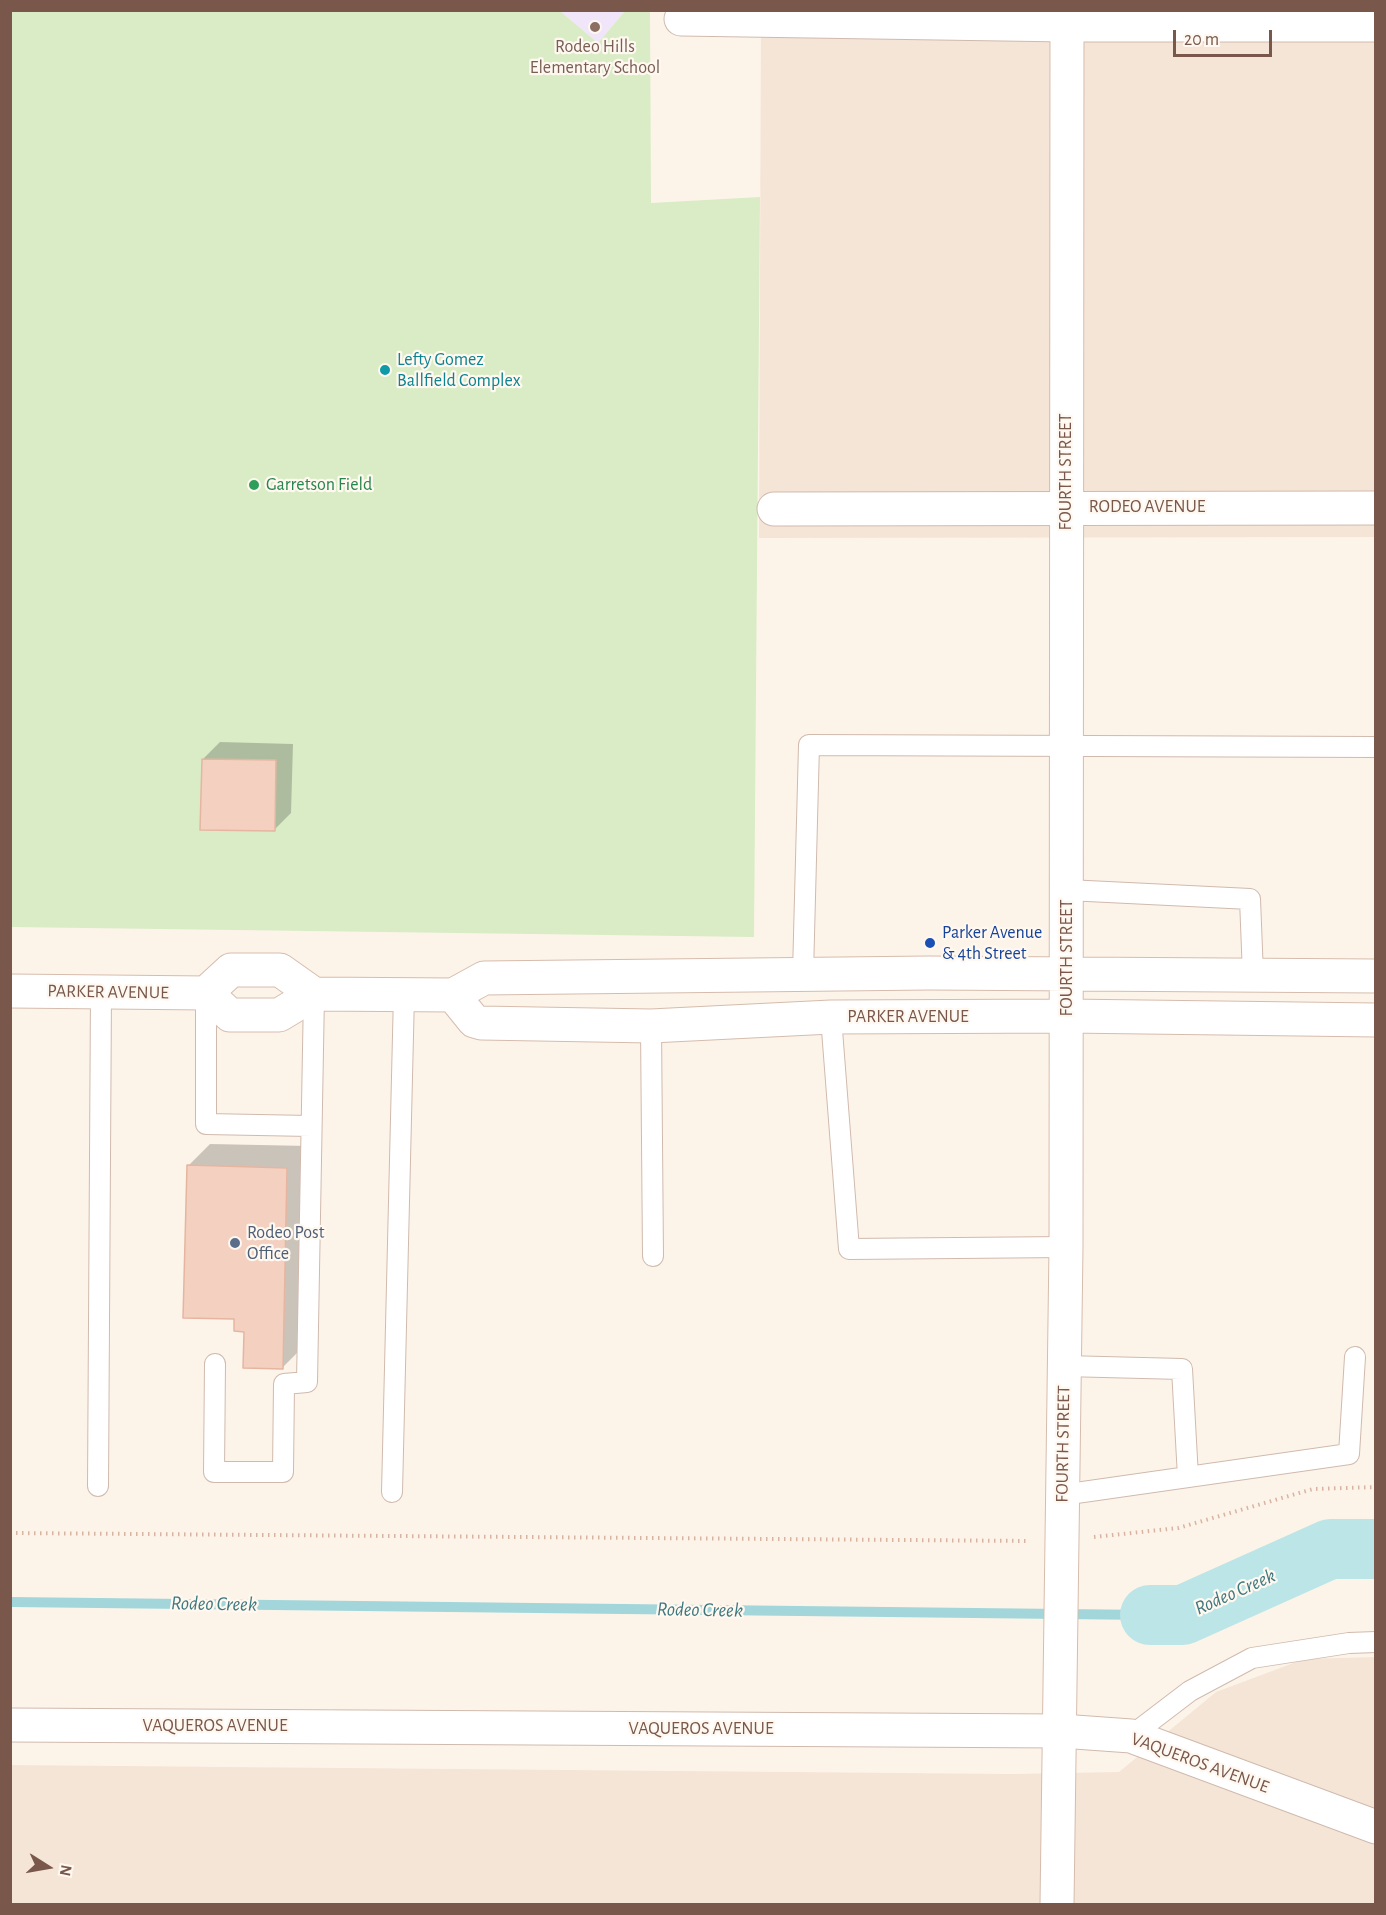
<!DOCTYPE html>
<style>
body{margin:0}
#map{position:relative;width:1386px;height:1915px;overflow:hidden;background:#fdf4e9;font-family:"Alegreya Sans",sans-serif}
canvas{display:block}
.frame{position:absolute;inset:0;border:12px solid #79584b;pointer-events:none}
.north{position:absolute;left:18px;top:1837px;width:60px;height:60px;-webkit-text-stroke:4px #fff8f0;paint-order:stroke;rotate:101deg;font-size:16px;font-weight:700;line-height:24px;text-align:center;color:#79584b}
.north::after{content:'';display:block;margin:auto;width:21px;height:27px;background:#79584b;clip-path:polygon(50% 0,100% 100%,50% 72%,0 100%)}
.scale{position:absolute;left:1173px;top:30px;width:99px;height:27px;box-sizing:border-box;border:3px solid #79584b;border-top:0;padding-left:8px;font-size:18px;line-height:21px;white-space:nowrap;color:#79584b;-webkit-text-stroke:4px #fff8f0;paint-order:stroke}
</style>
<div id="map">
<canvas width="1386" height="1915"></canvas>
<div class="frame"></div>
<div class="north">N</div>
<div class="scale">20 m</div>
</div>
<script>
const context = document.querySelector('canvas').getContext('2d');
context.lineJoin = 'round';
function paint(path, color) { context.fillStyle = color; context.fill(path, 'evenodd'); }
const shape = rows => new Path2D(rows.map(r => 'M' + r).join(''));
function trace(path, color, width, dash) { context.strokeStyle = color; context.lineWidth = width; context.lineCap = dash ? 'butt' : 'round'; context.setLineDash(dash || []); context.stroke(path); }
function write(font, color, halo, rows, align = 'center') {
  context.font = font + ' "Alegreya Sans",sans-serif'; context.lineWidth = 4.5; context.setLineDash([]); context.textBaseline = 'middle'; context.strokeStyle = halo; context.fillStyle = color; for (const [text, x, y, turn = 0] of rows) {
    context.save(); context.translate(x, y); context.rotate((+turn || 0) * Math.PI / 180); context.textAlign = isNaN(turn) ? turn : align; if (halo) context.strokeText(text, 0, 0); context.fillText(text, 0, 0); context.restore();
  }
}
const residential = shape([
 [761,11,1375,11,1375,537,759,538],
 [1375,1657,1375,1904,11,1904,11,1765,1013,1774,1119,1772,1216,1692,1304,1659]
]);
const education = shape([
 [560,11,625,11,598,43]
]);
const green = shape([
 [11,11,560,11,598,43,625,11,650,11,651,203,760,197,754,937,11,927]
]);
const shadow = shape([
 [220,742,293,744,291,813,274,830,203,759],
 [210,1144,309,1146,304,1346,282,1368,235,1317,188,1166]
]);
const stream = shape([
 [10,1602,1150,1615]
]);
const river = shape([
 [1150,1615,1183,1615,1330,1549,1376,1549]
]);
const building = shape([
 [202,759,276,760,275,831,200,830,202,759],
 [187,1165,287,1168,283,1369,243,1368,244,1332,234,1331,234,1319,183,1318,187,1165]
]);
const path = shape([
 [10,1533,1030,1541],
 [1094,1537,1178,1528,1313,1489,1376,1487]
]);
const lane = shape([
 [1067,890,1250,899,1253,975],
 [803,973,809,745,1376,747],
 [206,993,206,1124,310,1126],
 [831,1017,849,1249,1066,1247],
 [651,1026,653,1256],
 [215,1364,214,1472,283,1472,284,1384,307,1382,314,994],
 [1188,1477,1349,1454,1355,1357],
 [98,1486,101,992],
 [392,1492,404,994],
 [1062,1495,1188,1477,1182,1369,1064,1366],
 [1131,1736,1190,1691,1252,1658,1349,1643,1376,1642]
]);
const street = shape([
 [681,19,1067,25,1376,25],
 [774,509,1376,508],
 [10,1725,1061,1731,1131,1736,1376,1827]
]);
const secondary = shape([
 [10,991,206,993,230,1015,279,1015,314,994,453,995,484,978,929,973,1376,976],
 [206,993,231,970,280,970,314,994],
 [453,995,474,1021,481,1023,651,1026,831,1017,1067,1016,1376,1020],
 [1057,1904,1066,1247,1067,10]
]);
const markers = [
 [595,27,6,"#8d6e63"],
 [385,370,6,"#0f9aa8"],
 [254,485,6,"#2e9e5b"],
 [930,943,6,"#1a4fb4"],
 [235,1243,6,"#5c6f8a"]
];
const educationNames = [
 ["Rodeo Hills",595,47],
 ["Elementary School",595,68]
];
const cultureNames = [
 ["Lefty Gomez",397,360],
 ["Ballfield Complex",397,381]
];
const streetNames = [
 ["FOURTH STREET",1066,472,-90],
 ["RODEO AVENUE",1147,507],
 ["FOURTH STREET",1067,958,-90],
 ["PARKER AVENUE",108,992,1],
 ["PARKER AVENUE",908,1017],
 ["FOURTH STREET",1063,1444,-89],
 ["VAQUEROS AVENUE",215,1726],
 ["VAQUEROS AVENUE",701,1729],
 ["VAQUEROS AVENUE",1200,1763,20]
];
const leisureNames = [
 ["Garretson Field",266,485]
];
const transitNames = [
 ["Parker Avenue",942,933],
 ["& 4th Street",942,954]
];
const serviceNames = [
 ["Rodeo Post",247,1233],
 ["Office",247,1254]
];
const waterNames = [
 ["Rodeo Creek",1235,1592,-24],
 ["Rodeo Creek",214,1604,1],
 ["Rodeo Creek",700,1610,1]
];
paint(residential, '#f5e5d7');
paint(education, '#f1e5fa');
paint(green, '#d9ecc6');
paint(shadow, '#0003');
trace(stream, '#a2d6da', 10);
trace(river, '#bce5e8', 60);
paint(building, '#f3d0c0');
trace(building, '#e6b5a0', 1.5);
trace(lane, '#d0baae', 22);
trace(street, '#d0baae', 35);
trace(secondary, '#d6bcad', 35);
trace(path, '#d9b3a2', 4, [1.5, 4.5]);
trace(lane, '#fff', 20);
trace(street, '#fff', 33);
trace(secondary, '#fff', 33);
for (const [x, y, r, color] of markers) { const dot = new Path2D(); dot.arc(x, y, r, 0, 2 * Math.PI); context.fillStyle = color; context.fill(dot); trace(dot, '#fff8f0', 2); }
write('18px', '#785e54', '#fff8f0', educationNames);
write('18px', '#0d838f', '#fff8f0', cultureNames, 'left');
write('18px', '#79584b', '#fff8f0', streetNames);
write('18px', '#27864d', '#fff8f0', leisureNames, 'left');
write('18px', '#164399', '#fff8f0', transitNames, 'left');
write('18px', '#4e5e75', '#fff8f0', serviceNames, 'left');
write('italic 20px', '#3e787e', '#fff8f0', waterNames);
</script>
